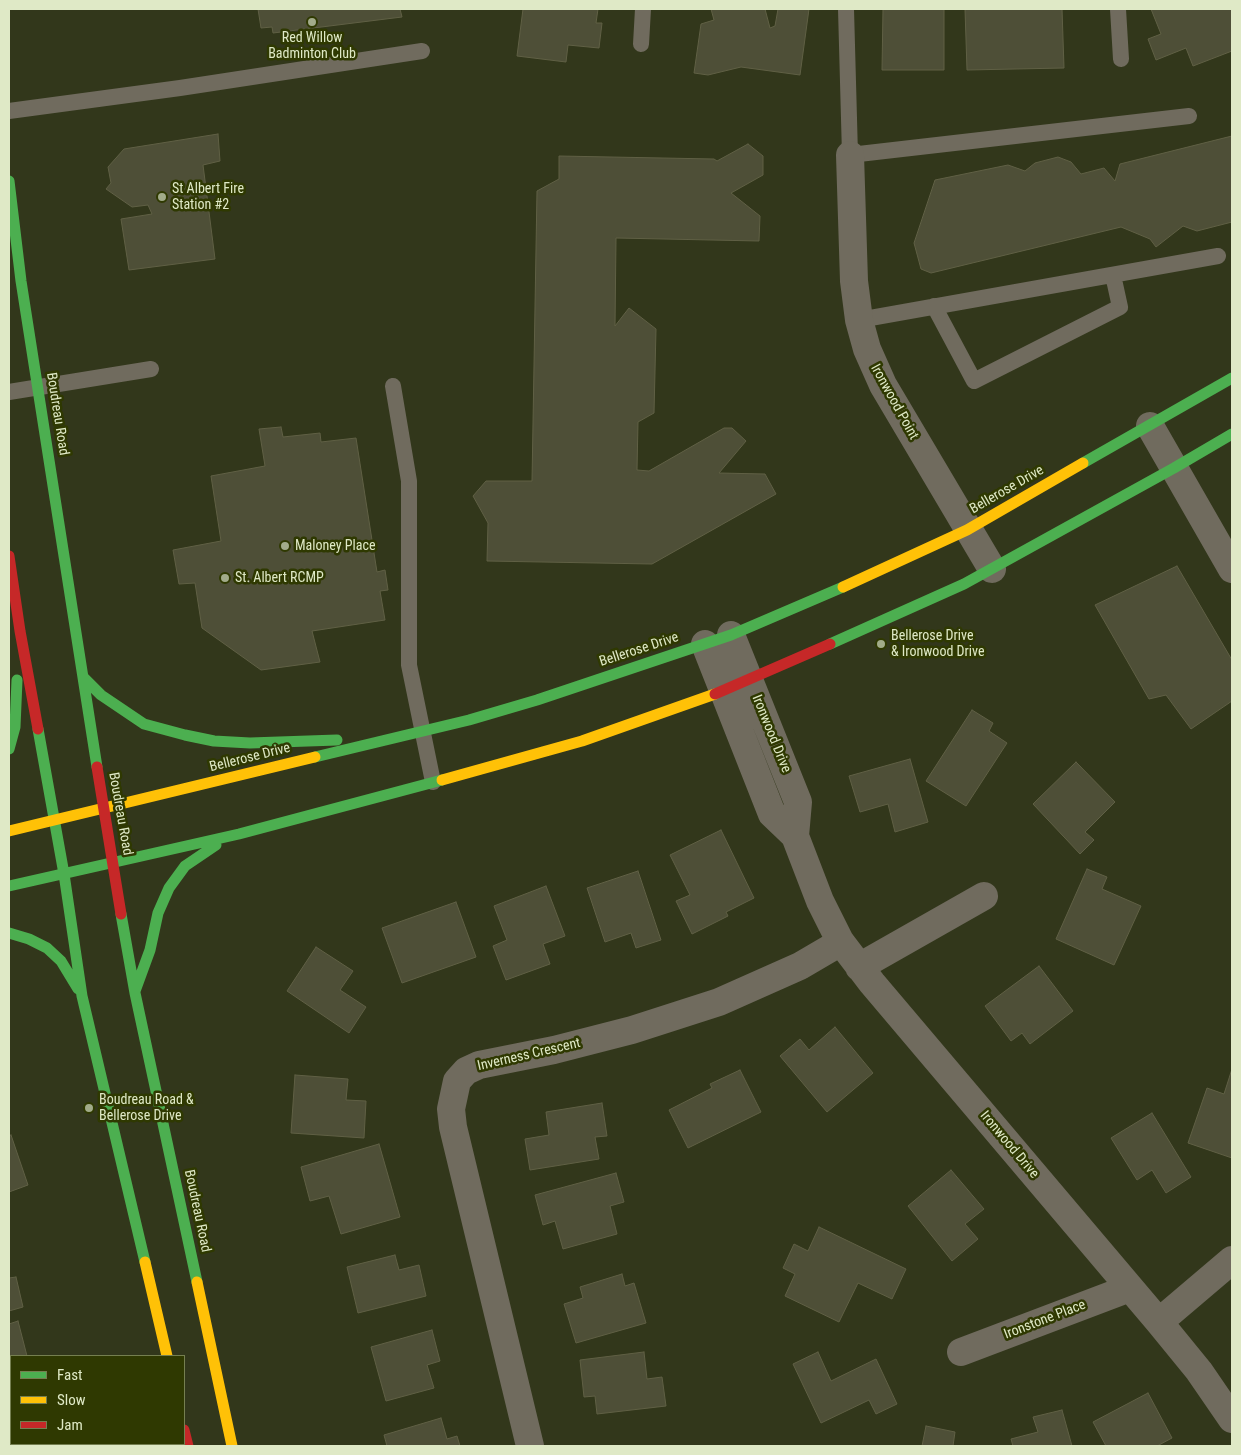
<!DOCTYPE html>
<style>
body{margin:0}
#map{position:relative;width:1241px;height:1455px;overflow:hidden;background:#32371b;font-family:"Roboto Condensed",sans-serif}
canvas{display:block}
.frame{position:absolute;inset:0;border:10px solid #dfe9c6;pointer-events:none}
.legend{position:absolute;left:10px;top:1355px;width:175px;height:90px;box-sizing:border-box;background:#2f3901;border:1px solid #757f50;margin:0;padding:6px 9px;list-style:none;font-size:15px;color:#dfe9c6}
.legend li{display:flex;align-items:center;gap:10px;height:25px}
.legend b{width:25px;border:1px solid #757f50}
</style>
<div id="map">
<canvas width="1241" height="1455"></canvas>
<div class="frame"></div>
<ul class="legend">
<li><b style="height:6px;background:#4caf50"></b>Fast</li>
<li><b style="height:6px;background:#ffc107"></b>Slow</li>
<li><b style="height:6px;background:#c62828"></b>Jam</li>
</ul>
</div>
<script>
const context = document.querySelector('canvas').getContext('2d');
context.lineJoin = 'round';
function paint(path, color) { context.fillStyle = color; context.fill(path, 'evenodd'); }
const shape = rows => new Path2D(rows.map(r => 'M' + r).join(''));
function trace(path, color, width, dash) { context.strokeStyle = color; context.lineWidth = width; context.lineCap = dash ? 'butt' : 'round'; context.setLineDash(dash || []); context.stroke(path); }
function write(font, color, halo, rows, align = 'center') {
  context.font = font + ' "Roboto Condensed",sans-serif'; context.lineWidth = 5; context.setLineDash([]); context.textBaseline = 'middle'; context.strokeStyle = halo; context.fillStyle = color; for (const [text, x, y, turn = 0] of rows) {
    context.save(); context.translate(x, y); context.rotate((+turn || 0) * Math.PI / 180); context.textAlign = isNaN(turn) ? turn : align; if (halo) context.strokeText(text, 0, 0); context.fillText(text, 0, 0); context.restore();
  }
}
const building = shape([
 [258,9,400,9,402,17,273,33,272,27,261,28,258,9],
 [523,9,598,9,596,23,602,23,599,48,568,45,566,62,517,56,523,9],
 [711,9,765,9,770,28,775,26,778,9,809,9,800,75,741,67,708,75,694,73,701,24,714,20,711,9],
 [883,9,944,9,944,70,882,70,883,9],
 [965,9,1062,9,1064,68,967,70,965,9],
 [1151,9,1232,9,1232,51,1193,66,1186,48,1156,60,1148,39,1161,34,1151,9],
 [218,134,220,161,203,165,215,259,129,270,121,219,152,214,148,205,132,207,106,189,111,183,108,167,124,149,218,134],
 [1232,136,1232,222,1197,231,1183,226,1156,247,1150,239,1121,227,931,273,921,269,914,243,935,180,1008,165,1025,171,1035,163,1058,157,1071,162,1081,174,1104,168,1115,181,1120,164,1232,136],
 [748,144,763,156,763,175,731,193,760,216,759,241,616,238,615,326,629,308,656,329,654,413,638,422,637,470,649,471,724,428,732,428,746,441,719,473,765,474,776,494,652,564,487,561,488,523,473,496,486,481,532,481,537,191,559,179,559,156,714,159,717,161,748,144],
 [281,427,283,437,320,433,321,442,356,438,377,572,385,570,388,590,380,591,385,620,312,631,320,662,261,670,202,628,195,583,179,584,173,550,221,541,211,476,265,466,259,429,281,427],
 [1177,566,1232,660,1232,701,1191,729,1166,695,1149,699,1095,605,1177,566],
 [972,710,993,723,989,731,1007,743,966,806,926,781,972,710],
 [910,759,928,822,895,832,888,804,860,812,849,776,910,759],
 [1076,762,1115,802,1085,832,1094,840,1080,854,1033,804,1076,762],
 [721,830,754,898,726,912,728,916,692,934,676,901,690,895,670,855,721,830],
 [1087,869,1107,877,1102,889,1141,906,1114,965,1056,939,1087,869],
 [638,871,661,940,636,948,631,933,605,942,587,888,638,871],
 [546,886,565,936,543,944,550,964,506,980,493,946,507,940,494,906,546,886],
 [456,902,476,957,402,983,382,928,456,902],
 [316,947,353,971,340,990,366,1007,349,1033,287,991,316,947],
 [1039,966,1073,1011,1030,1044,1022,1033,1011,1041,985,1006,1039,966],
 [835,1027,873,1073,827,1112,780,1056,800,1039,809,1050,835,1027],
 [1232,1069,1232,1158,1188,1143,1207,1088,1224,1094,1232,1069],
 [740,1070,761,1112,688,1148,669,1110,712,1088,710,1084,740,1070],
 [295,1075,348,1079,346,1100,366,1101,364,1138,291,1133,295,1075],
 [602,1103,607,1136,595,1137,599,1159,530,1170,525,1139,549,1135,546,1112,602,1103],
 [1152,1113,1191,1177,1166,1193,1152,1170,1137,1180,1111,1138,1152,1113],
 [11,1135,28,1185,9,1192,9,1136,11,1135],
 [379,1144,400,1217,341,1234,329,1196,310,1201,301,1167,379,1144],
 [951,1170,984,1209,965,1224,978,1239,952,1261,908,1206,951,1170],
 [616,1173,624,1202,610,1206,617,1234,563,1249,555,1221,543,1225,535,1195,616,1173],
 [819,1227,906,1269,892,1299,858,1283,839,1322,785,1296,795,1274,783,1268,794,1244,808,1251,819,1227],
 [395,1255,399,1270,419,1265,426,1296,358,1313,347,1267,395,1255],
 [622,1274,625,1286,634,1283,646,1323,576,1343,564,1304,583,1298,580,1287,622,1274],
 [16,1277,23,1307,9,1311,9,1278,16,1277],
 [18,1321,27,1356,11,1356,11,1372,9,1372,9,1324,18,1321],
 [432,1330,440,1361,427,1365,434,1388,386,1401,371,1347,432,1330],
 [644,1352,647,1379,662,1377,666,1406,597,1414,595,1396,584,1397,580,1360,644,1352],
 [818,1352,831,1381,876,1359,897,1404,876,1414,869,1400,821,1423,793,1364,818,1352],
 [9,1387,11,1387,11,1432,9,1432,9,1387],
 [1148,1393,1172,1438,1157,1446,1106,1446,1093,1422,1148,1393],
 [1062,1410,1072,1446,1013,1446,1011,1439,1038,1432,1033,1417,1062,1410],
 [441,1418,447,1439,457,1436,460,1446,387,1446,384,1435,441,1418],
 [926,1426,955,1432,953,1446,922,1446,926,1426],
 [11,1435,11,1444,59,1444,59,1446,11,1446,11,1435]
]);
const lane = shape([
 [846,9,850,155,1189,116],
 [1118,9,1121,59],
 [641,44,643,9],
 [9,111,180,88,422,51],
 [934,306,974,381,1120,307,1113,275],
 [859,320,1218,256],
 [393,386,409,481,409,665,433,782],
 [9,392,151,369]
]);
const street = shape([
 [850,155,854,281,859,320,867,349,883,385,992,569],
 [1150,426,1232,569],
 [731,635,798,802,795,836],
 [705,644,772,814,795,836,820,901,840,941,872,983,1159,1322,1199,1371,1232,1419],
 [859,967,984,896],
 [1159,1322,1232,1260],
 [961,1352,1130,1288],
 [530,1446,453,1127,451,1109,457,1081,466,1071,479,1065,554,1050,632,1030,719,1002,800,966,841,942]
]);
const fast = shape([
 [9,181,21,281,97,767],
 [1083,463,1232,378],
 [830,644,964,584,1174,468,1232,434],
 [83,677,101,695,144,724,185,735,214,741,250,743,337,740],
 [38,729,64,874,82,996,145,1262],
 [9,749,15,727,17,680],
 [315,757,469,720,537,700,731,635,843,587],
 [9,886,239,834,442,780],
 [121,914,135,993,197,1282],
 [9,933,29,939,47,948,61,961,78,989],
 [135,991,150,950,158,913,169,888,185,866,216,845]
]);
const slow = shape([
 [843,587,967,530,1083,463],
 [442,780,582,741,715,694],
 [9,831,315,757],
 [145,1262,167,1356],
 [197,1282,232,1446]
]);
const jam = shape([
 [9,556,20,631,38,729],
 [715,694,830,644],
 [97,767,121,914],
 [184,1430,188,1446]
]);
const markers = [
 [312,22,5,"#a2ab8a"],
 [162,197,5,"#a2ab8a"],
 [285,546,5,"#a2ab8a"],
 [225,578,5,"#a2ab8a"],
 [881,644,5,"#a2ab8a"],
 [89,1108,5,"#a2ab8a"]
];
const poiNames = [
 ["Red Willow",312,38,"center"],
 ["Badminton Club",312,54,"center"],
 ["St Albert Fire",172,189],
 ["Station #2",172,205],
 ["Maloney Place",295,546],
 ["St. Albert RCMP",235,578],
 ["Bellerose Drive",891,636],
 ["& Ironwood Drive",891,652],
 ["Boudreau Road &",99,1100],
 ["Bellerose Drive",99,1116]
];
const streetNames = [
 ["Ironwood Point",894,402,61],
 ["Boudreau Road",57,414,81],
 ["Bellerose Drive",1007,490,-30],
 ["Bellerose Drive",639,650,-18],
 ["Ironwood Drive",771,734,68],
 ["Bellerose Drive",250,758,-14],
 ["Boudreau Road",120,814,80],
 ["Inverness Crescent",529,1055,-13],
 ["Ironwood Drive",1009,1145,50],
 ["Boudreau Road",197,1211,78],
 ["Ironstone Place",1045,1320,-21]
];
paint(building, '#4e4f37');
trace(building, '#606045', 1);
trace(lane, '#706b5e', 16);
trace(street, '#706b5e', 28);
trace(fast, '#4caf50', 11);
trace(slow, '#ffc107', 11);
trace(jam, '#c62828', 11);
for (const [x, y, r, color] of markers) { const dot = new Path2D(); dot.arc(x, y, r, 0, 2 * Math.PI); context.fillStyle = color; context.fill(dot); trace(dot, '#2f3901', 2); }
write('14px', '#dfe9c6', '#2f3901', poiNames, 'left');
write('14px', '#dfe9c6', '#2f3901', streetNames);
</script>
